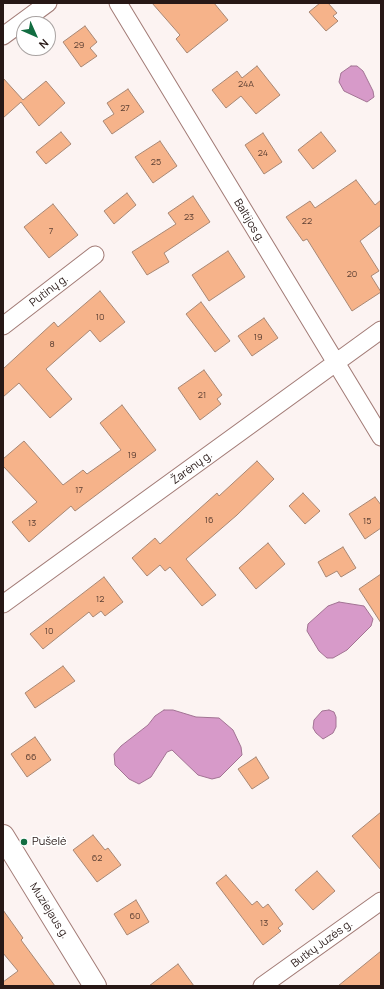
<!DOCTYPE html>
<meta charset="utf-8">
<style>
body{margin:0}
#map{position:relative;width:384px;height:989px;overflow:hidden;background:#fcf3f2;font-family:Manrope,sans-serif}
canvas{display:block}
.frame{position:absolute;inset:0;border:4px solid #271816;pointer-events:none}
.north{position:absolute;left:16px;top:16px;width:40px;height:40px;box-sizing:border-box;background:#fff;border:1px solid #a9a3a2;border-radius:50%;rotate:135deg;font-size:11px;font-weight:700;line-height:16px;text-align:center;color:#271816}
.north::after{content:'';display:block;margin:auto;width:14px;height:18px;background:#126d41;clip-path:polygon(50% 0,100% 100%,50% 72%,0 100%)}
</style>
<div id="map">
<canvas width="384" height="989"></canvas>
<div class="frame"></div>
<div class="north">N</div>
</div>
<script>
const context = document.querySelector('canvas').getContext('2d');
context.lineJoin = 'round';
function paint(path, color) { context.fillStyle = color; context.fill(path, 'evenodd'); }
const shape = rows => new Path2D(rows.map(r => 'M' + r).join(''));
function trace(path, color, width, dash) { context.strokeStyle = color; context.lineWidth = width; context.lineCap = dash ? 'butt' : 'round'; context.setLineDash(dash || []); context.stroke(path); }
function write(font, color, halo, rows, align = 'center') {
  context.font = font + ' Manrope,sans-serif'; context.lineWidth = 3; context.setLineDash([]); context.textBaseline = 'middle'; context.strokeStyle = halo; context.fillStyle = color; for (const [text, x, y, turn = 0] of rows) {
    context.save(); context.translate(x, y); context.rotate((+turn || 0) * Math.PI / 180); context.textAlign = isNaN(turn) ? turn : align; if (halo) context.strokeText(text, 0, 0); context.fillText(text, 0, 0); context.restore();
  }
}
const water = shape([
 [351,66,357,66,363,71,373,91,374,97,367,102,344,91,339,82,341,73,351,66],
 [339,602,364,606,373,619,371,626,347,650,333,658,327,658,319,651,307,631,308,624,328,606,339,602],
 [164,710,173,710,196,717,219,718,233,730,241,747,242,755,220,777,212,779,198,775,172,750,167,752,151,777,139,784,129,779,115,765,114,754,121,746,148,725,155,716,164,710],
 [329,710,334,712,336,717,336,727,333,733,323,739,316,733,313,728,314,720,322,711,329,710]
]);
const building = shape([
 [152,3,214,3,228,20,187,53,176,39,180,35,152,3],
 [320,3,328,3,337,13,333,16,338,21,326,31,309,12,320,3],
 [85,26,97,42,90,48,97,56,81,67,63,42,85,26],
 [257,66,280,95,256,114,241,96,226,108,212,90,237,71,242,78,257,66],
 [3,78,23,100,46,81,65,103,39,126,21,102,3,118,3,78],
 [128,89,144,112,112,134,103,121,114,114,107,103,128,89],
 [61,132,71,144,46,164,36,152,61,132],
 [321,132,336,151,313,169,298,150,321,132],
 [263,133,282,162,264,174,245,145,263,133],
 [160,141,177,166,153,183,135,157,160,141],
 [356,180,375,205,381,200,381,225,360,241,379,271,371,276,381,292,352,311,307,239,303,241,286,217,310,201,315,208,356,180],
 [127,193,136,205,114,224,104,211,127,193],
 [193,196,210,222,164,253,169,262,147,275,132,252,176,224,168,213,193,196],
 [53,204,78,235,49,258,24,227,53,204],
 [228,251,245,277,209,301,192,275,228,251],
 [100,291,125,322,100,342,90,330,46,369,72,399,50,418,19,383,3,397,3,369,54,322,58,327,100,291],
 [201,302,230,341,215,352,186,314,201,302],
 [264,318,278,338,252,356,238,336,264,318],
 [204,370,222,395,217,399,221,404,200,420,178,388,204,370],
 [122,405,156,450,75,511,71,506,29,542,12,522,37,502,3,466,3,459,24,441,63,485,83,470,87,474,121,450,100,423,122,405],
 [257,461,274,479,237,515,186,559,216,595,202,606,170,567,165,571,160,565,147,576,132,558,155,538,160,544,217,493,219,496,257,461],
 [303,493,320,511,305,524,289,506,303,493],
 [375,497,381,505,381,528,365,539,349,514,375,497],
 [268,543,285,564,256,589,239,568,268,543],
 [343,547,356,568,341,577,337,571,326,577,318,562,343,547],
 [381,574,381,623,359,589,381,574],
 [104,577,123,602,105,616,101,611,93,617,89,612,43,649,30,634,104,577],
 [63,666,75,681,35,708,25,693,63,666],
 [35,737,51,760,27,777,11,754,35,737],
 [256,757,269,778,252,789,238,769,256,757],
 [381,812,381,870,352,836,381,812],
 [93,835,105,850,108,848,121,865,97,882,73,850,93,835],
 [317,871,335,891,313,910,295,890,317,871],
 [226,875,252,905,257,901,263,908,268,904,283,924,278,928,281,931,263,945,216,883,226,875],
 [136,900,149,922,127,935,114,914,136,900],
 [3,910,23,938,21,940,55,986,3,986,3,982,18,971,3,953,3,910],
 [381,951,381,986,338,986,381,951],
 [178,964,194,986,149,986,178,964]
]);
const street = shape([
 [118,3,381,437],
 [3,36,48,3],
 [3,326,95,255],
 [3,604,381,330],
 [262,986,381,901]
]);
const secondary = shape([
 [3,836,95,986]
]);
const markers = [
 [24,842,4,"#126d41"]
];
const numberNames = [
 ["29",79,45],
 ["24A",246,84],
 ["27",125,108],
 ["24",263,153],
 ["25",156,162],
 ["23",189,217],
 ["22",307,221],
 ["7",51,231],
 ["20",352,274],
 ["10",100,317],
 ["19",258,337],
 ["8",52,344],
 ["21",202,395],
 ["19",132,455],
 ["17",79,490],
 ["16",209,520],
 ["15",367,521],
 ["13",32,523],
 ["12",100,599],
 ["10",49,631],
 ["66",31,757],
 ["62",97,858],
 ["60",135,916],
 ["13",264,923]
];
const streetNames = [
 ["Baltijos g.",249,221,59],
 ["Putinų g.",49,291,-37],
 ["Žarėnų g.",192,468,-36],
 ["Muziejaus g.",49,911,58],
 ["Butkų Juzės g.",322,944,-36]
];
const poiNames = [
 ["Pušelė",32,842]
];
paint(water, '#d79ac9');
trace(water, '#a27393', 1);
paint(building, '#f6b38a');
trace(building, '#a88774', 1);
trace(street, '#a27b76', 19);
trace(secondary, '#a27b76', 24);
trace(street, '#fff', 17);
trace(secondary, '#fff', 22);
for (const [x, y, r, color] of markers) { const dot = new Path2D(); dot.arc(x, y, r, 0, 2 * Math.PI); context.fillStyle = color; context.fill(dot); trace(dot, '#fff', 1.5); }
write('9px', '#5b3f33', null, numberNames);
write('11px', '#271816', '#fff', streetNames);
write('11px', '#271816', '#fff', poiNames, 'left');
</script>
